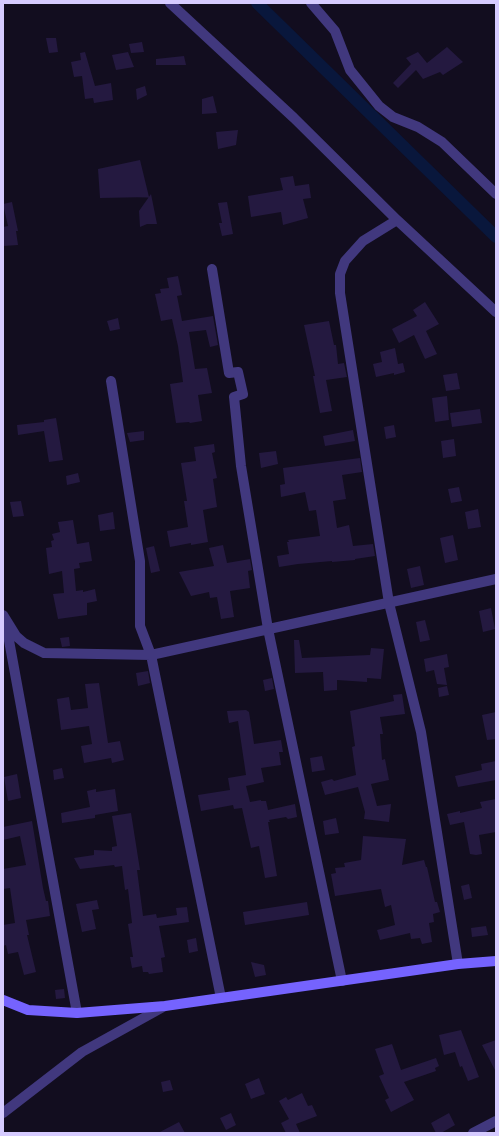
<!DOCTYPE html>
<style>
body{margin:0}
#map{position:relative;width:499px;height:1136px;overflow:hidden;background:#120d1f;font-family:Manrope,sans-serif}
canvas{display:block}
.frame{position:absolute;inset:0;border:4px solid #d6cbff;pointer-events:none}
</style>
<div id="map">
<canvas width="499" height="1136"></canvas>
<div class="frame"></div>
</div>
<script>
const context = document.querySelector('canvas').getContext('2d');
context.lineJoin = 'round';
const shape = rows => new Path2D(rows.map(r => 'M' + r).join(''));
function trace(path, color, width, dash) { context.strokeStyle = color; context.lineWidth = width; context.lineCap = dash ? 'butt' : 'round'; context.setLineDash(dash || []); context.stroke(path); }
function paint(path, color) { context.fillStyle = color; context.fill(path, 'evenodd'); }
const canal = shape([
 [257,3,496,237]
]);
const building = shape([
 [46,38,56,38,58,52,49,53],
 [142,42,144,52,131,53,129,44],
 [447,47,463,62,443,75,440,72,423,79,416,70,398,88,393,83,411,64,406,58,418,52,427,63],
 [85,52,95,86,111,83,113,100,94,103,93,98,85,99,82,76,74,77,71,62,81,60,80,53],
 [128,52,134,67,116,70,112,55],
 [184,56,186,65,156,65,156,59],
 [145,86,147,95,137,100,136,89],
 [213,96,217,113,202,114,202,99],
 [238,130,236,145,218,149,216,132],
 [140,160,149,197,100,198,98,169],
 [293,176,295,186,309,184,311,198,303,199,308,218,283,225,281,212,251,217,248,196,283,190,280,178],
 [151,194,157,224,147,224,140,227,139,211],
 [12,202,18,231,16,231,18,245,3,246,3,227,8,226,3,204],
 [227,202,233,234,222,236,219,223,222,223,218,203],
 [178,276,182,295,177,296,182,321,213,316,218,345,210,347,206,330,189,332,195,369,207,368,212,393,198,395,202,421,190,423,189,422,176,423,170,384,183,382,178,346,172,319,161,321,155,294,161,293,160,289,169,288,167,278],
 [425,302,439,324,426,331,437,354,425,359,414,335,399,343,392,329,417,316,413,310],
 [118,318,120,329,110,331,107,321],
 [329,321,334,345,336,345,338,364,344,363,347,377,326,380,332,411,320,413,313,376,315,376,304,325],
 [395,348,398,364,403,363,405,372,394,375,394,373,376,377,373,364,382,362,380,352],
 [457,373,460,389,446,391,443,375],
 [447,396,449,420,435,422,432,398],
 [480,409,482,423,452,427,450,413],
 [56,418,63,460,49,462,44,431,18,435,17,425,44,422,44,420],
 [394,425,396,437,386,439,384,427],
 [353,430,355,441,325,446,323,436],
 [144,431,144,440,130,442,127,433],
 [454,439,456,456,443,458,441,441],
 [214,444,215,452,212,453,217,478,213,479,217,507,203,510,208,542,191,545,191,543,170,547,167,531,188,527,184,501,187,501,181,463,196,461,194,447],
 [276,451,278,464,261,468,259,453],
 [360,458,362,472,342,475,346,499,333,501,337,528,349,525,353,546,373,544,375,556,355,559,355,560,332,562,332,561,298,564,279,567,277,556,289,554,287,542,289,542,288,540,320,536,316,510,309,511,305,492,281,497,280,485,285,484,283,468],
 [78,473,80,482,67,485,66,476],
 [459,487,462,501,451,503,448,489],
 [21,501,24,516,13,517,10,502],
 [478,509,481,527,468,529,465,512],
 [113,512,115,529,100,531,98,515],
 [73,520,77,544,89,542,92,561,79,563,80,568,74,569,76,591,83,590,83,592,95,589,97,601,87,603,87,615,58,619,53,594,64,593,62,571,49,574,46,548,52,547,51,541,54,540,52,534,60,532,58,522],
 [453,535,458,560,445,563,440,538],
 [223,545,227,563,250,559,252,570,248,571,250,588,230,591,234,617,221,619,217,597,210,598,209,592,191,596,179,572,214,566,209,548],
 [154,546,160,571,151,573,146,548],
 [420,566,424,585,411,588,407,569],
 [491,608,495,629,483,632,479,611],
 [425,620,430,640,420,642,416,622],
 [69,637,70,646,62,647,60,638],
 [294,640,299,640,302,658,370,655,371,648,384,649,381,679,367,678,367,682,337,680,337,690,324,691,323,672,295,673],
 [447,654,449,667,444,668,447,685,437,684,434,670,426,672,424,659],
 [148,671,150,683,138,686,136,673],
 [272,678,274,689,265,691,263,680],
 [99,683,108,743,120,741,124,760,112,763,111,758,84,763,81,746,92,744,89,726,61,730,57,699,69,697,71,710,88,708,85,684],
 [447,686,449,695,439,697,438,688],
 [402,694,405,714,380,717,383,734,380,734,382,760,385,759,389,780,371,784,377,806,391,804,389,822,364,819,365,812,358,787,325,795,321,782,332,779,334,781,356,775,352,747,355,746,350,711,394,701,393,695],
 [246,710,249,712,254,744,281,740,283,752,279,752,281,765,261,768,264,782,246,786,250,802,261,800,261,801,266,801,268,810,295,804,297,817,288,819,286,817,269,820,270,822,268,822,277,876,265,878,259,846,251,848,242,808,234,809,233,805,201,811,198,795,230,790,228,778,246,775,238,721,229,723,227,711],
 [496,712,496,739,487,740,482,715],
 [322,756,325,770,312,772,310,758],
 [496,761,496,780,458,787,455,776,482,770,481,764],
 [62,768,64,778,54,780,53,770],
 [17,774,21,798,8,801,4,777],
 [96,789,96,792,115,789,118,811,95,815,95,818,62,823,61,813,90,807,87,791],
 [496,799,496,832,479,835,482,854,476,855,470,854,464,822,450,825,447,814,460,811,460,813,482,808,480,802],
 [131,813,140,870,137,870,143,916,156,914,157,918,177,915,176,908,187,907,189,922,159,926,165,957,161,958,163,972,149,974,148,972,143,972,142,966,132,968,130,957,133,957,128,924,132,923,128,889,125,890,122,866,115,867,114,865,80,869,74,858,94,855,94,850,112,851,112,847,117,846,112,816],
 [336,818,339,833,325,835,323,821],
 [32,821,43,888,46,901,48,901,50,916,26,920,29,935,27,935,36,972,24,975,18,952,8,954,6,945,3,946,3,925,15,923,10,888,3,889,3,869,26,865,20,836,3,840,3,827],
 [363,836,406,839,402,865,424,860,426,867,427,867,435,902,437,902,440,912,433,914,434,922,429,923,432,942,422,944,420,938,411,939,410,933,380,940,377,930,395,925,391,905,385,907,381,889,335,896,331,874,336,873,335,868,345,867,344,863,361,860],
 [469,884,472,898,464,900,461,886],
 [97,900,99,909,92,910,96,929,82,932,76,904],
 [307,902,309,915,245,925,243,912],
 [486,926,488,935,472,937,471,928],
 [196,938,198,951,189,953,187,940],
 [251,962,264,965,266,975,255,977],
 [64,989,65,998,56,999,55,990],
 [461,1030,479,1077,468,1081,462,1066,460,1067,455,1052,444,1055,439,1035],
 [496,1040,496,1072,482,1045],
 [392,1044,401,1070,436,1058,439,1066,435,1068,436,1071,404,1082,414,1100,391,1112,385,1100,389,1098,379,1076,384,1074,375,1049],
 [259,1078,265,1094,251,1099,245,1084],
 [170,1080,173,1090,163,1092,161,1082],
 [302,1093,308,1106,312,1105,317,1116,296,1124,300,1133,286,1133,281,1123,289,1119,279,1101,286,1097,288,1100],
 [231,1113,236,1125,226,1130,220,1118],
 [449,1113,455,1125,441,1133,436,1133,431,1123],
 [179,1122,185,1133,158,1133]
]);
const street = shape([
 [170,3,294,118,397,220,496,312],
 [311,3,335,31,350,70,379,106,393,117,418,127,442,142,496,194],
 [397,220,363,241,345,261,340,274,340,293,389,603,421,732,458,964],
 [212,269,229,373,238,372,243,394,234,397,241,466,268,629,342,981],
 [111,381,140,561,140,626,151,655,221,998],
 [3,615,16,636,24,643,44,653,151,655,496,579],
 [6,624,77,1013],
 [3,1113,82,1052,165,1006],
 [473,1133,496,1121]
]);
const secondary = shape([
 [3,1000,28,1010,77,1013,165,1006,458,964,496,961]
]);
trace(canal, '#09173c', 12);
paint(building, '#241940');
trace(street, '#41387e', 10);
trace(secondary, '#7563fe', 10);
</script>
